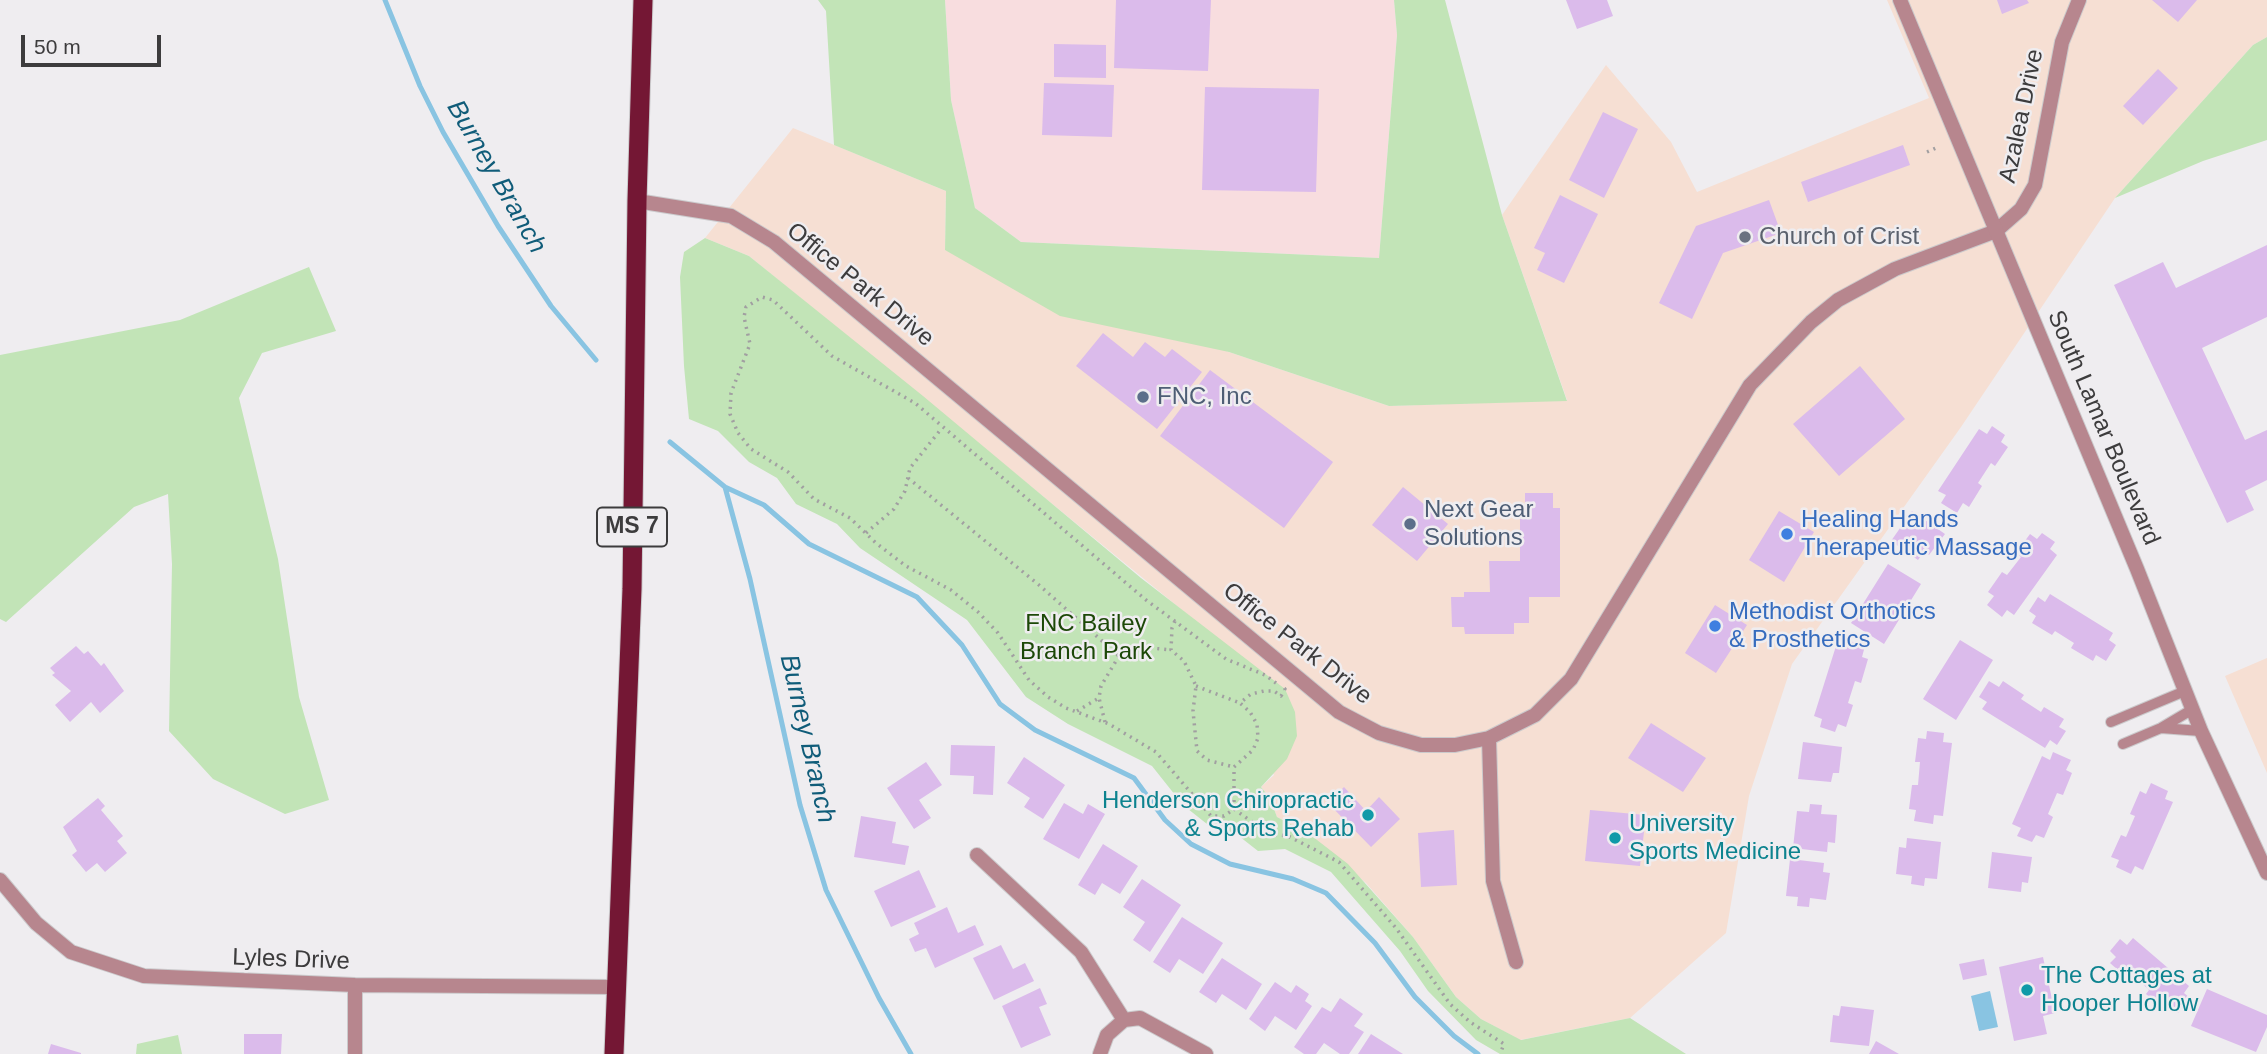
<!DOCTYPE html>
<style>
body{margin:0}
#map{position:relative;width:2267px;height:1054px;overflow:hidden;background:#efedf0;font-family:Helvetica,sans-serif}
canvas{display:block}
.scale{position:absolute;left:21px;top:35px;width:140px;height:32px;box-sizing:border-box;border:4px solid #3d3c3d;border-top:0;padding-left:9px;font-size:21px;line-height:24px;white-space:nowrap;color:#3d3c3d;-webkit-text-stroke:5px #efedf0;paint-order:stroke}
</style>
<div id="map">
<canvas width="2267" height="1054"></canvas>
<div class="scale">50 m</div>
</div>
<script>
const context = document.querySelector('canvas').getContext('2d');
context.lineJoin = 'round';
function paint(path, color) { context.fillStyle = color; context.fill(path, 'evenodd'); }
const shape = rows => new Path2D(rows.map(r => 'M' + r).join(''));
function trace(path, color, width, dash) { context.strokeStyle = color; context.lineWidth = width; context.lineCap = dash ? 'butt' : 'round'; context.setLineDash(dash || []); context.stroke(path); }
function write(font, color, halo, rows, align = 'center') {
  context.font = font + ' Helvetica,sans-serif'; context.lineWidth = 5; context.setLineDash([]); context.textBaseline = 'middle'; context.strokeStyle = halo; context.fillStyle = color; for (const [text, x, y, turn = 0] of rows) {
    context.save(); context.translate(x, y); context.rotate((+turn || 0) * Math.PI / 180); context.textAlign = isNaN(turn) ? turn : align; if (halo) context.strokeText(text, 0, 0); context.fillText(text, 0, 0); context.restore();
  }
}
const commercial = shape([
 [1887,0,2267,0,2267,37,2253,45,2115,198,1961,427,1792,664,1749,796,1726,933,1630,1018,1520,1040,1481,1019,1456,997,1413,937,1366,883,1308,833,1277,817,1270,798,1261,787,1274,775,1193,619,749,256,705,238,793,128,946,191,945,250,1229,352,1389,406,1567,400,1502,215,1606,65,1671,142,1697,192,1929,98],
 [2267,658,2267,773,2225,676]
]);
const education = shape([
 [945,0,1394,0,1397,35,1379,258,1021,242,975,208,951,100]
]);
const green = shape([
 [818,0,945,0,951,100,975,208,1021,242,1379,258,1397,35,1394,0,1445,0,1502,215,1567,401,1389,406,1229,352,1060,316,945,250,946,191,834,145,826,11],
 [2267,37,2267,140,2203,161,2115,198,2253,45],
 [705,238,749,256,923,396,1141,578,1285,689,1295,712,1297,736,1287,759,1261,787,1270,798,1277,817,1308,833,1348,864,1413,937,1456,997,1481,1019,1521,1040,1630,1018,1686,1054,1500,1054,1476,1040,1428,991,1400,951,1331,872,1285,849,1258,851,1235,833,1212,828,1183,805,1152,766,1068,724,1026,697,967,620,860,548,837,524,796,504,777,478,749,462,718,431,689,419,684,366,680,277,684,252],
 [309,267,336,331,262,353,239,398,278,559,299,697,329,800,285,814,213,779,169,731,172,564,168,494,134,507,6,622,0,619,0,355,180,320],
 [178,1035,182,1054,136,1054,137,1044]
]);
const water = shape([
 [1990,991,1998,1027,1979,1031,1971,996]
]);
const stream = shape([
 [385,0,420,86,443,132,498,226,551,306,596,360],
 [670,442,725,487,764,505,809,544,917,597,962,645,1000,704,1035,730,1134,778,1165,820,1191,844,1230,864,1293,879,1326,893,1375,943,1415,997,1454,1036,1478,1054],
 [725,487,750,579,800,805,826,890,879,998,911,1054]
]);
const building = shape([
 [1116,0,1211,0,1208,71,1114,68],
 [1566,0,1607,0,1613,16,1577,29],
 [1997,0,2027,0,2029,3,2002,14],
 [2152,0,2197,0,2178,22],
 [1054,44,1106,45,1106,78,1054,77],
 [2158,69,2178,88,2143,125,2123,106],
 [1044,83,1114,85,1112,137,1042,135],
 [1205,87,1319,89,1316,192,1202,190],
 [1603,112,1638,129,1604,198,1569,180],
 [1903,145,1910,165,1808,202,1801,182],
 [1560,195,1598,214,1564,283,1537,270,1545,253,1534,248],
 [1769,200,1781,233,1723,253,1692,319,1659,303,1696,226],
 [2267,245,2267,317,2202,348,2245,440,2267,430,2267,480,2245,491,2254,510,2227,523,2114,285,2163,262,2176,288],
 [1103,333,1133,357,1145,342,1165,357,1172,349,1202,372,1157,429,1076,366],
 [1860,366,1905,419,1839,476,1793,424],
 [1210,370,1333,462,1284,528,1160,436],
 [1992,426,2005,435,2001,442,2008,447,1995,466,1991,463,1978,483,1982,486,1969,507,1963,503,1957,513,1941,503,1946,495,1938,491,1979,429,1987,434],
 [1403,487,1448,524,1417,561,1372,525],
 [1525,493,1553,493,1553,508,1560,508,1560,597,1529,597,1529,623,1514,623,1514,634,1465,634,1464,627,1452,627,1451,597,1464,597,1464,592,1490,592,1489,561,1520,561,1520,508,1525,508],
 [1779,511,1814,532,1784,582,1749,560],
 [1912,511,1945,534,1929,555,1924,552,1918,560,1891,541],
 [2042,533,2055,542,2050,549,2057,555,2014,615,2007,610,2002,617,1987,605,1994,596,1988,592,2002,572,2007,575,2021,557,2016,553,2030,534,2037,539],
 [1888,564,1921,584,1884,644,1851,623],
 [2050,594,2113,633,2109,640,2116,645,2106,661,2096,655,2093,661,2071,648,2074,643,2055,631,2052,635,2032,623,2036,616,2029,611,2038,597,2045,602],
 [1715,605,1747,625,1716,673,1685,653],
 [1847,640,1865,646,1862,657,1868,659,1861,683,1855,681,1848,703,1853,705,1846,727,1838,724,1835,732,1820,727,1822,719,1814,716,1836,646,1844,649],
 [1960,640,1993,660,1956,720,1923,699],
 [76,646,84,654,88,651,101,666,104,663,124,691,100,713,91,702,70,722,55,705,71,691,52,675,55,673,50,668],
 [1989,681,1999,687,2003,681,2024,695,2021,699,2041,712,2044,707,2064,719,2059,727,2066,731,2057,745,2050,740,2045,748,1982,709,1987,702,1979,697],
 [1651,723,1706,758,1683,792,1628,758],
 [1927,731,1944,733,1943,742,1952,743,1943,816,1934,815,1933,824,1914,821,1916,810,1909,809,1912,785,1918,785,1920,762,1915,762,1918,738,1926,739],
 [1803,742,1842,747,1839,773,1833,773,1831,782,1798,779],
 [951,745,995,746,993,795,973,794,974,776,950,775],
 [2053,752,2071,760,2066,770,2072,773,2063,795,2057,793,2048,814,2053,817,2044,838,2036,835,2032,842,2017,836,2021,828,2012,824,2042,756,2050,760],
 [1024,757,1065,785,1043,819,1024,807,1030,798,1007,783],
 [926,762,942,785,919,800,931,818,914,829,887,788],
 [2151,783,2168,791,2165,799,2173,802,2143,870,2135,866,2131,874,2116,867,2119,860,2111,857,2121,835,2126,837,2135,816,2130,814,2140,791,2146,794],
 [1344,787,1366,811,1379,797,1400,819,1371,847,1328,803],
 [98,798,105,806,101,810,123,836,117,841,127,853,105,872,97,863,86,872,72,855,77,851,63,827],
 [1064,803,1083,814,1088,804,1105,814,1079,859,1043,839],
 [1810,804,1822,805,1821,814,1837,815,1835,843,1828,842,1827,852,1793,848,1797,811,1809,812],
 [1590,810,1646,815,1640,866,1585,861],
 [861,816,896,822,892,843,909,846,905,865,854,857],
 [1454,830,1457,885,1421,887,1418,833],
 [1907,838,1941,842,1937,879,1925,878,1924,886,1911,884,1912,876,1896,874,1899,847,1906,848],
 [1103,844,1138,866,1120,894,1102,883,1095,895,1078,885],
 [1992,852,2032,857,2028,883,2022,882,2021,892,1988,888],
 [1790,859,1824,863,1823,872,1830,873,1826,900,1810,898,1809,907,1797,906,1798,897,1786,896],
 [919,870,936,907,891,927,874,891],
 [1142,879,1181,905,1150,952,1133,940,1145,922,1123,907],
 [947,907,958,933,975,925,984,945,935,968,926,948,915,952,909,939,919,934,914,923],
 [1182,917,1223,943,1203,974,1179,959,1170,973,1153,962],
 [2133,938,2189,986,2184,993,2190,998,2178,1013,2169,1005,2164,1010,2146,994,2149,990,2132,974,2128,979,2110,963,2116,957,2110,951,2120,939,2127,945],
 [1001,945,1013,969,1025,963,1034,981,994,1000,973,958],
 [2043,957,2055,1013,2043,1016,2047,1034,2014,1041,1999,967],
 [1222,958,1262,984,1246,1010,1222,994,1216,1003,1199,992],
 [1984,959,1987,975,1963,980,1959,964],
 [1275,982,1291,993,1296,985,1309,994,1305,1001,1312,1006,1296,1030,1275,1016,1265,1031,1249,1019],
 [1040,988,1047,1004,1039,1007,1051,1035,1021,1048,1002,1006],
 [2207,989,2267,1015,2267,1027,2256,1052,2191,1026],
 [1340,998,1363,1014,1354,1026,1364,1032,1349,1054,1340,1054,1324,1043,1316,1054,1304,1054,1294,1047,1322,1007,1331,1012],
 [1841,1006,1874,1010,1869,1046,1830,1042,1833,1015,1839,1016],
 [244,1034,282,1034,281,1054,244,1054],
 [1371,1034,1403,1054,1358,1054],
 [1876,1041,1899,1054,1869,1054],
 [51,1044,81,1053,81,1054,48,1054]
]);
const path = shape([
 [1927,152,1936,148],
 [908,478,1039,585,1119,656],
 [866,533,894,509,905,491,910,468,942,428],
 [1175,621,1172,628,1171,650,1184,661,1196,686,1193,711,1197,751,1207,760,1234,767],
 [1276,683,1265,675,1226,659,1146,600,915,403,832,356,773,300,762,297,746,307,744,317,750,344,731,393,730,414,738,433,751,449,788,472,814,499,850,518,876,543,906,566,951,590,978,612,998,633,1029,680,1048,697,1066,708,1109,724,1156,752,1211,816,1224,816,1234,809,1269,834,1288,836,1339,862,1396,928,1450,1004,1470,1022,1504,1044,1500,1054],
 [1196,686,1240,703],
 [1077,711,1099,698],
 [1105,722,1099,698,1101,686,1119,656,1141,647,1171,650],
 [1234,809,1234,767,1253,750,1258,738,1257,724,1250,712,1240,703,1251,694,1264,691,1274,691,1281,696,1285,689,1282,687]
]);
const service = shape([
 [2111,722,2185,691],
 [2161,728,2201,731],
 [2123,744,2161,728,2193,709]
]);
const minor = shape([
 [637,201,731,216,774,242,1339,712,1379,733,1421,745,1455,745,1489,738,1535,715,1571,679,1750,385,1811,322,1838,300,1895,269,1996,231,2021,209,2035,185,2062,42,2079,0],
 [1489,738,1493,881,1516,962],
 [977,855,1081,952,1124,1020],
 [0,880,36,923,71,952,144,976,355,985,615,987],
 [355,1054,355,985],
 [1100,1054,1107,1035,1124,1020,1140,1018,1206,1054]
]);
const tertiary = shape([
 [1900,0,2137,569,2201,731,2267,873]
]);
const trunk = shape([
 [614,1054,632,589,637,201,643,0]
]);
const markers = [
 [1745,237,7,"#6b7280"],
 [1143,397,7,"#5c6f8a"],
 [1410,524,7,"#5c6f8a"],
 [1787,534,7,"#3f7fe0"],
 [1715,626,7,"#3f7fe0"],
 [1368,815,7,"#0f9aa8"],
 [1615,838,7,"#0f9aa8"],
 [2027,990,7,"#0f9aa8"]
];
const shields = [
 [632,527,70]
];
const shieldNames = [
 ["MS 7",632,527]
];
const streetNames = [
 ["Azalea Drive",2022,116,-78],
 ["Office Park Drive",860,285,39],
 ["South Lamar Boulevard",2103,428,67],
 ["Office Park Drive",1297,644,38],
 ["Lyles Drive",291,960,2]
];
const worshipNames = [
 ["Church of Crist",1759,237]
];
const serviceNames = [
 ["FNC, Inc",1157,397],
 ["Next Gear",1424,510],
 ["Solutions",1424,538]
];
const shopNames = [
 ["Healing Hands",1801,520],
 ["Therapeutic Massage",1801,548],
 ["Methodist Orthotics",1729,612],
 ["& Prosthetics",1729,640]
];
const parkNames = [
 ["FNC Bailey",1086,624],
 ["Branch Park",1086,652]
];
const cultureNames = [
 ["Henderson Chiropractic",1354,801,"right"],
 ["& Sports Rehab",1354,829,"right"],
 ["University",1629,824],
 ["Sports Medicine",1629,852],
 ["The Cottages at",2041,976],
 ["Hooper Hollow",2041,1004]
];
const waterNames = [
 ["Burney Branch",496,177,60],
 ["Burney Branch",807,739,77]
];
paint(commercial, '#f6dfd3');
paint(education, '#f8dddf');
paint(green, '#c2e4b7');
paint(water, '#89c4e2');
trace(stream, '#89c4e2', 5);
paint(building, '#dbbbeb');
trace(service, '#cbcacc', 12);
trace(minor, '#cbcacc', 16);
trace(tertiary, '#cbcacc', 16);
trace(trunk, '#cbcacc', 21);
trace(path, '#a19fa1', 3.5, [2, 5]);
trace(service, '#b7868e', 10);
trace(minor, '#b7868e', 14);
trace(tertiary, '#b7868e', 14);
trace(trunk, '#741734', 19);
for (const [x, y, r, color] of markers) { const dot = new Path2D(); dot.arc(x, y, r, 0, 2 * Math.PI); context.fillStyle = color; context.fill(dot); trace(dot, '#efedf0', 2.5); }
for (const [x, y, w] of shields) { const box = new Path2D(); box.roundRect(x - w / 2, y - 19.5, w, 39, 5); context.fillStyle = '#efedf0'; context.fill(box); trace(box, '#3d3c3d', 2); }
write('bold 23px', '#3d3c3d', null, shieldNames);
write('24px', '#3d3c3d', '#efedf0', streetNames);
write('24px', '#5b616d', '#efedf0', worshipNames, 'left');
write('24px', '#4e5e75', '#efedf0', serviceNames, 'left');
write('24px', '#366cbe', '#efedf0', shopNames, 'left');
write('24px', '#1c4807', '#efedf0', parkNames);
write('24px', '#0d838f', '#efedf0', cultureNames, 'left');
write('italic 26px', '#105c79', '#efedf0', waterNames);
</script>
